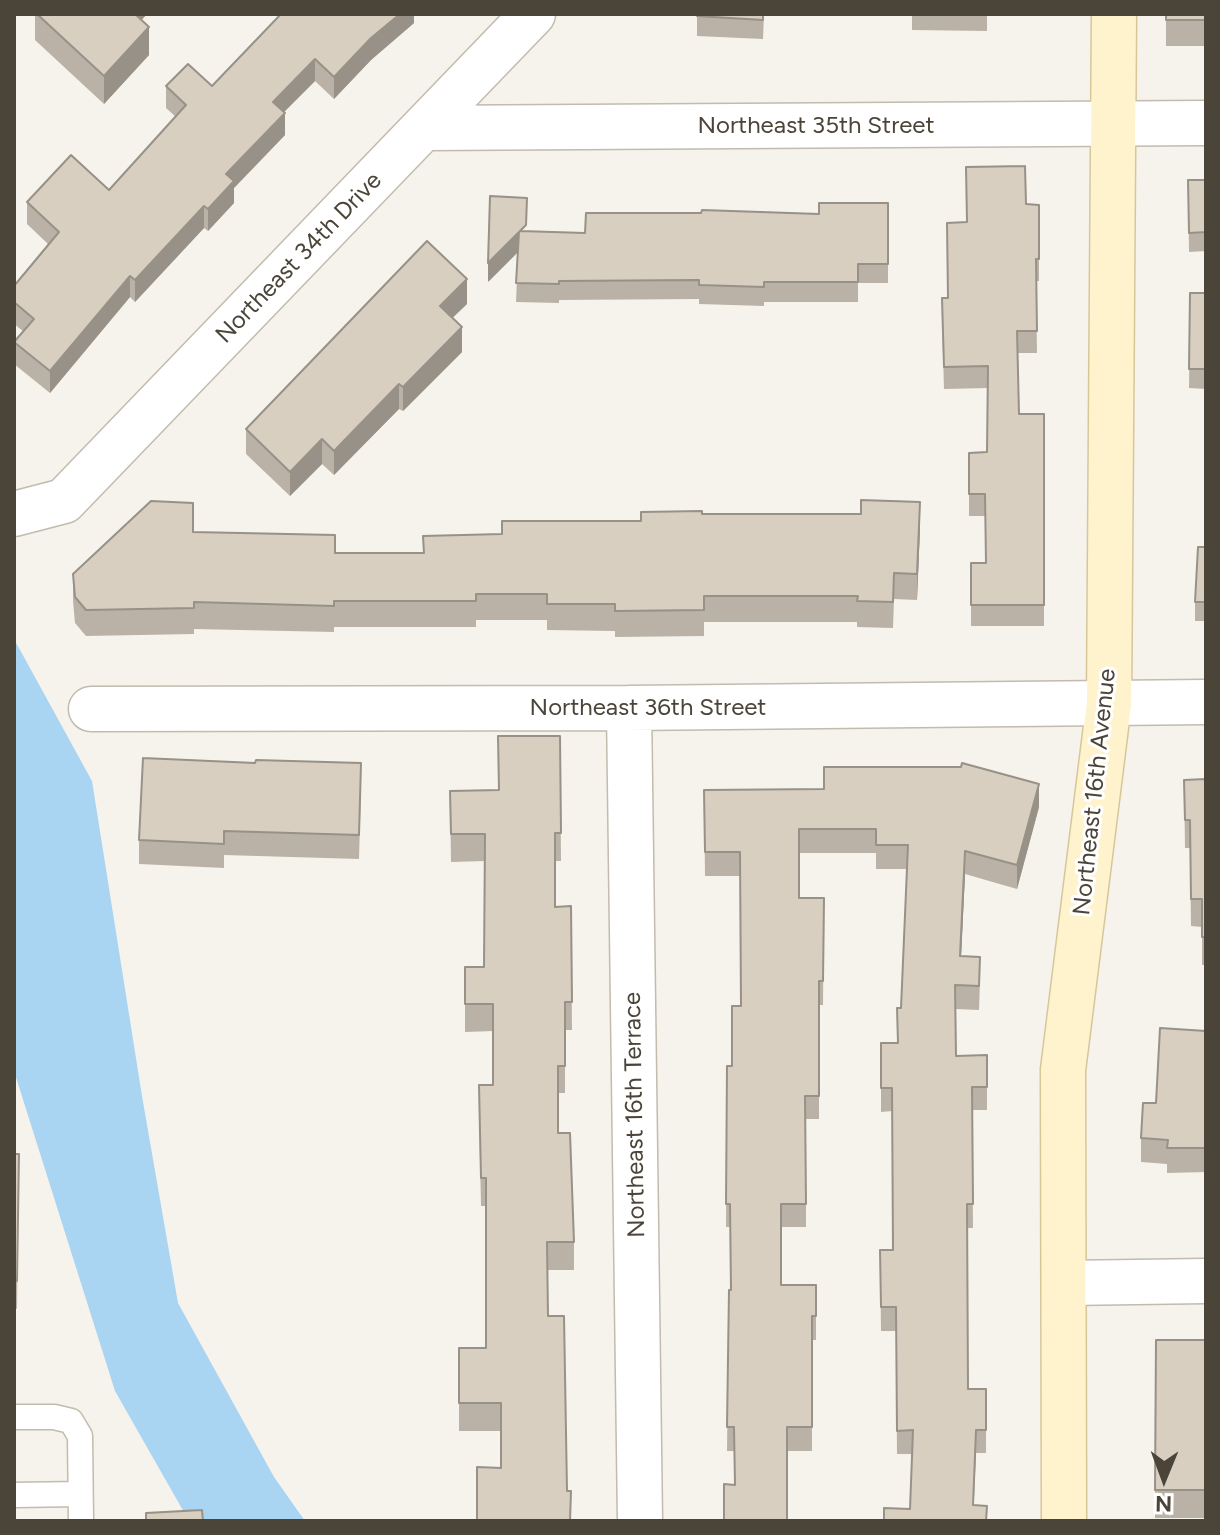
<!DOCTYPE html>
<style>
body{margin:0}
#map{position:relative;width:1220px;height:1535px;overflow:hidden;background:#f6f3ec;font-family:Figtree,sans-serif}
canvas{display:block}
.frame{position:absolute;inset:0;border:16px solid #4b4439;pointer-events:none}
.north{position:absolute;left:1124px;top:1439px;width:80px;height:80px;-webkit-text-stroke:6px #fff;paint-order:stroke;rotate:181deg;font-size:22px;font-weight:700;line-height:32px;text-align:center;color:#4b4439}
.north::after{content:'';display:block;margin:auto;width:28px;height:36px;background:#4b4439;clip-path:polygon(50% 0,100% 100%,50% 72%,0 100%)}
</style>
<div id="map">
<canvas width="1220" height="1535"></canvas>
<div class="frame"></div>
<div class="north">N</div>
</div>
<script>
const context = document.querySelector('canvas').getContext('2d');
context.lineJoin = 'round';
function paint(path, color) { context.fillStyle = color; context.fill(path, 'evenodd'); }
const shape = rows => new Path2D(rows.map(r => 'M' + r).join(''));
function trace(path, color, width, dash) { context.strokeStyle = color; context.lineWidth = width; context.lineCap = dash ? 'butt' : 'round'; context.setLineDash(dash || []); context.stroke(path); }
function write(font, color, halo, rows, align = 'center') {
  context.font = font + ' Figtree,sans-serif'; context.lineWidth = 6; context.setLineDash([]); context.textBaseline = 'middle'; context.strokeStyle = halo; context.fillStyle = color; for (const [text, x, y, turn = 0] of rows) {
    context.save(); context.translate(x, y); context.rotate((+turn || 0) * Math.PI / 180); context.textAlign = isNaN(turn) ? turn : align; if (halo) context.strokeText(text, 0, 0); context.fillText(text, 0, 0); context.restore();
  }
}
const water = shape([
 [14,639,92,781,142,1096,178,1303,274,1477,305,1521,189,1521,115,1391,14,1071]
]);
const lane = shape([
 [14,1417,54,1417,71,1421,80,1436,81,1521],
 [14,1495,80,1494]
]);
const street = shape([
 [425,128,1206,123],
 [14,514,64,501,533,14],
 [629,708,640,1521],
 [91,709,629,708,1206,702],
 [1065,1283,1206,1281]
]);
const secondary = shape([
 [1064,1521,1063,1070,1109,703,1114,14]
]);
const wall = shape([
 [35,14,147,14,141,20,149,55,104,104,35,40],
 [414,14,414,23,371,60,334,99,315,81,284,112,285,135,234,188,234,203,208,231,204,228,135,302,130,297,50,393,14,364,14,342,23,331,14,324,14,286,48,244,27,224,27,202,109,190,176,117,166,108,166,86,212,86],
 [697,14,764,14,763,39,697,36],
 [912,14,987,14,987,31,912,30],
 [1166,14,1206,14,1206,46,1166,46],
 [1188,180,1206,180,1206,251,1189,252],
 [888,203,888,283,858,283,858,302,764,302,764,306,699,304,699,299,559,300,559,303,516,302,518,252,488,282,526,231,585,233,819,214],
 [1026,204,1039,205,1039,281,1036,281,1037,353,1018,353,1019,414,1044,414,1044,626,971,626,971,563,986,563,985,516,969,516,969,453,987,452,988,388,944,389,942,320,967,222],
 [1190,293,1206,293,1206,621,1195,621,1195,602,1206,547,1206,389,1189,388],
 [467,304,452,318,462,352,403,411,399,409,334,475,322,464,290,496,246,454,246,429],
 [702,514,920,528,917,600,894,599,893,628,857,627,857,622,704,622,704,636,615,637,615,631,547,630,547,620,476,620,476,627,334,627,334,632,194,629,194,634,86,636,75,623,73,601,73,574,193,532,335,553,423,553,502,534],
 [560,736,561,861,555,861,555,907,571,906,572,1030,565,1030,565,1093,558,1093,558,1133,574,1242,574,1270,547,1270,548,1316,571,1521,501,1468,501,1431,459,1431,459,1348,486,1348,486,1206,481,1206,479,1113,493,1085,493,1031,465,1032,465,967,484,967,485,861,451,862,450,791,498,790],
 [1206,779,1206,965,1202,965,1202,927,1191,926,1190,848,1185,848,1184,780],
 [361,787,359,859,224,855,224,868,139,864,139,840],
 [704,790,1039,807,1017,889,965,874,961,956,980,980,979,1010,955,1009,956,1056,987,1055,987,1110,972,1110,973,1228,967,1228,968,1389,986,1389,986,1453,976,1453,910,1509,912,1454,897,1454,896,1331,881,1331,880,1250,893,1250,892,1111,881,1112,881,1043,897,1043,901,1008,907,869,876,869,876,853,799,853,799,898,824,898,823,1005,819,1005,819,1119,806,1119,806,1227,781,1227,781,1285,816,1285,816,1340,812,1340,812,1451,787,1451,735,1485,734,1451,727,1451,729,1290,731,1290,730,1227,726,1227,727,1066,732,1066,741,1006,740,876,705,876],
 [1206,1031,1206,1172,1167,1173,1167,1164,1141,1162,1141,1138,1156,1103],
 [14,1154,19,1154,17,1309,14,1308],
 [1156,1340,1206,1340,1206,1518,1155,1518]
]);
const shadedWall = shape([
 [128,14,147,14,128,35],
 [400,14,414,14,414,23,371,60,334,99,334,77,371,38],
 [149,27,149,55,104,104,104,76],
 [315,59,315,81,273,123,273,102],
 [285,113,285,135,234,188,234,203,208,231,208,209,226,174],
 [204,206,204,228,135,302,135,280],
 [519,232,519,251,488,282,488,263],
 [130,276,130,297,50,393,50,371],
 [467,279,467,304,440,330,440,306],
 [462,327,462,352,403,411,403,387],
 [399,384,399,409,334,475,334,451],
 [322,439,322,464,290,496,290,472],
 [920,502,920,528,917,600,917,574],
 [1039,784,1039,807,1017,889,1017,865],
 [965,851,965,874,960,979,960,956],
 [976,1430,976,1453,973,1521]
]);
const building = shape([
 [37,14,135,14,149,27,104,76,37,14],
 [281,14,400,14,371,38,334,77,315,59,273,102,285,113,226,174,234,181,208,209,204,206,135,280,130,276,50,371,14,342,34,319,14,302,14,286,59,232,27,202,71,155,109,190,186,105,166,86,188,64,212,86,281,14],
 [697,14,763,14,763,20,697,16,697,14],
 [1166,14,1206,14,1206,20,1166,20,1166,14],
 [1025,166,1026,204,1039,205,1039,259,1036,259,1037,331,1017,331,1019,414,1044,414,1044,605,971,605,971,563,986,563,985,494,969,494,969,453,987,452,988,366,944,367,942,298,948,298,947,223,967,222,966,167,1025,166],
 [1188,180,1206,180,1206,232,1189,233,1188,180],
 [490,196,527,198,526,225,520,231,585,233,586,213,701,213,702,210,819,214,819,203,888,203,888,264,858,264,858,282,764,282,764,287,699,285,699,280,559,281,559,284,516,283,519,232,488,263,490,196],
 [427,241,467,279,440,306,462,327,403,387,399,384,334,451,322,439,290,472,246,429,427,241],
 [1190,293,1206,293,1206,602,1195,602,1198,547,1206,547,1206,369,1189,369,1190,293],
 [861,500,920,502,917,574,894,573,893,602,857,601,858,596,704,596,704,610,615,611,615,604,547,604,547,594,476,594,476,601,334,601,334,606,194,602,194,608,86,610,75,597,73,574,151,501,193,503,193,532,335,535,335,553,424,553,423,536,502,534,502,521,641,521,641,512,702,511,702,514,861,514,861,500],
 [498,736,560,736,561,833,555,833,555,907,571,906,572,1002,565,1002,565,1066,558,1066,558,1133,570,1133,574,1242,547,1242,548,1316,564,1316,567,1491,571,1491,570,1521,477,1521,477,1467,501,1468,501,1403,459,1403,459,1348,486,1348,486,1178,481,1178,479,1085,493,1085,493,1004,465,1004,465,967,484,967,485,834,451,834,450,791,499,790,498,736],
 [143,758,255,763,256,760,361,763,359,835,224,831,224,844,139,840,143,758],
 [962,763,1039,784,1017,865,965,851,960,956,980,957,979,986,955,985,956,1056,987,1055,987,1087,972,1087,973,1204,967,1204,968,1389,986,1389,986,1430,976,1430,973,1505,987,1506,986,1521,884,1521,884,1508,910,1509,913,1430,897,1431,896,1307,881,1307,880,1250,893,1250,892,1088,881,1088,881,1043,898,1043,897,1008,901,1008,908,845,876,845,876,829,799,829,799,898,824,898,823,981,819,981,819,1096,805,1096,806,1204,781,1204,781,1285,816,1285,816,1316,812,1316,812,1427,787,1427,787,1521,724,1521,724,1484,735,1485,734,1427,727,1427,729,1290,731,1290,730,1204,726,1204,727,1066,732,1066,732,1006,741,1006,740,852,705,852,704,790,824,789,824,767,961,767,962,763],
 [1206,779,1206,937,1202,937,1202,899,1191,899,1190,820,1185,820,1184,780,1206,779],
 [1160,1028,1206,1031,1206,1148,1167,1148,1168,1140,1141,1138,1143,1103,1156,1103,1160,1028],
 [14,1154,19,1154,17,1281,14,1281,14,1154],
 [1156,1340,1206,1340,1206,1490,1155,1490,1156,1340],
 [202,1510,203,1521,146,1521,146,1513,202,1510]
]);
const streetNames = [
 ["Northeast 35th Street",816,126],
 ["Northeast 34th Drive",299,258,-46],
 ["Northeast 36th Street",648,708],
 ["Northeast 16th Avenue",1095,792,-84],
 ["Northeast 16th Terrace",635,1115,-91]
];
paint(water, '#a9d4f2');
trace(lane, '#c2bbae', 27);
trace(street, '#c2bbae', 47);
trace(secondary, '#d6c79b', 47);
trace(lane, '#fff', 24);
trace(street, '#fff', 44);
trace(secondary, '#fff3cd', 44);
paint(wall, '#bab2a6');
paint(shadedWall, '#979187');
paint(building, '#d8cfc1');
trace(building, '#979187', 2);
write('24px', '#4b4439', '#fff', streetNames);
</script>
